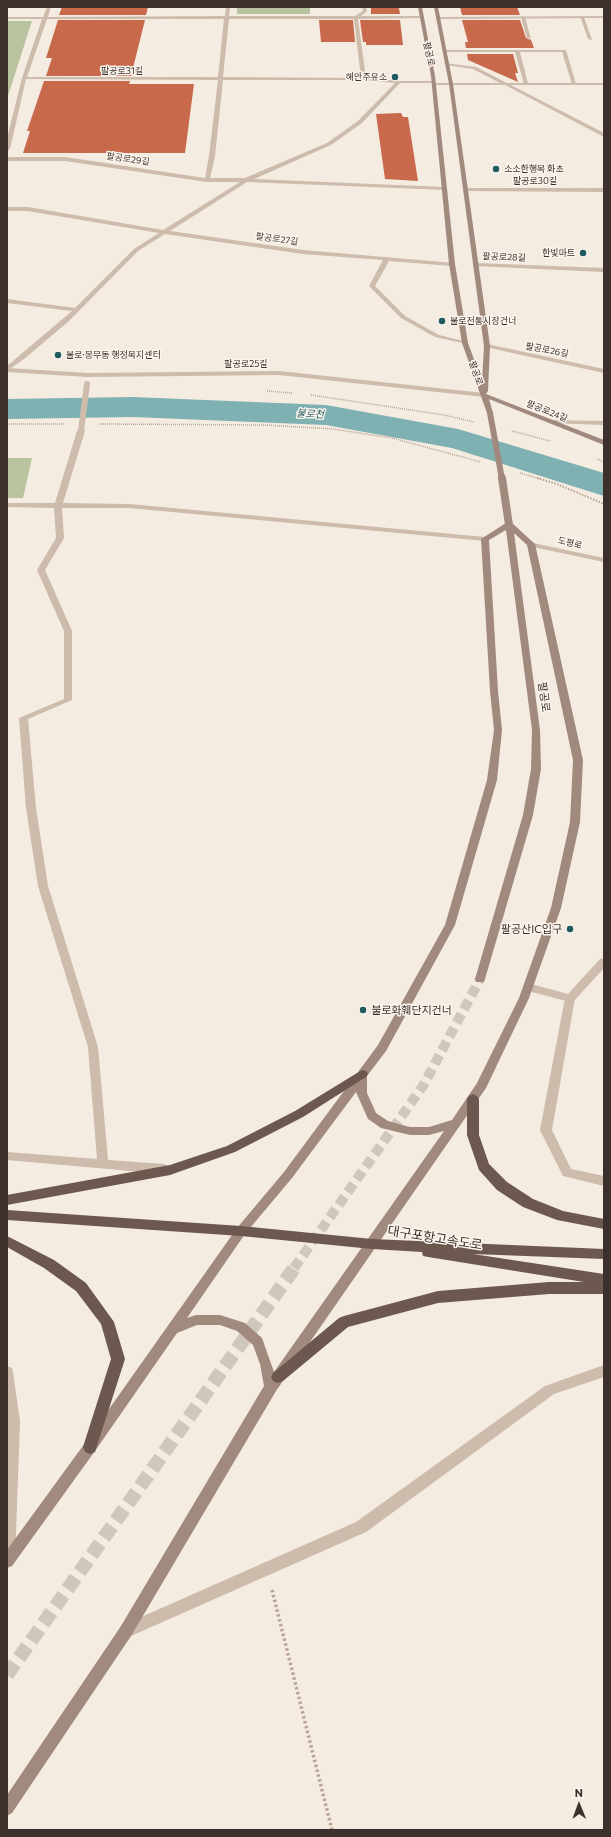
<!DOCTYPE html>
<meta charset="utf-8">
<style>
body{margin:0}
#map{position:relative;width:611px;height:1837px;overflow:hidden;background:#f4ebe1;font-family:Commissioner,sans-serif}
canvas{display:block}
.frame{position:absolute;inset:0;border:8px solid #3b302b;pointer-events:none}
.north{position:absolute;left:559px;top:1785px;width:40px;height:40px;-webkit-text-stroke:3px #fbf5ee;paint-order:stroke;rotate:359deg;font-size:11px;font-weight:700;line-height:16px;text-align:center;color:#3b302b}
.north::after{content:'';display:block;margin:auto;width:14px;height:18px;background:#3b302b;clip-path:polygon(50% 0,100% 100%,50% 72%,0 100%)}
</style>
<div id="map">
<canvas width="611" height="1837"></canvas>
<div class="frame"></div>
<div class="north">N</div>
</div>
<script>
const context = document.querySelector('canvas').getContext('2d');
context.lineJoin = 'round';
function paint(path, color) { context.fillStyle = color; context.fill(path, 'evenodd'); }
const shape = rows => new Path2D(rows.map(r => 'M' + r).join(''));
function trace(path, color, width, dash) { context.strokeStyle = color; context.lineWidth = width; context.lineCap = dash ? 'butt' : 'round'; context.setLineDash(dash || []); context.stroke(path); }
function write(font, color, halo, rows, align = 'center') {
  context.font = font + ' Commissioner,"Noto Sans KR",sans-serif'; context.lineWidth = 3; context.setLineDash([]); context.textBaseline = 'middle'; context.strokeStyle = halo; context.fillStyle = color; for (const [text, x, y, turn = 0] of rows) {
    context.save(); context.translate(x, y); context.rotate((+turn || 0) * Math.PI / 180); context.textAlign = isNaN(turn) ? turn : align; if (halo) context.strokeText(text, 0, 0); context.fillText(text, 0, 0); context.restore();
  }
}
const green = shape([
 [237,7,310,7,310,14,237,14],
 [7,21,32,21,7,99],
 [7,458,32,458,23,498,7,498]
]);
const river = shape([
 [133,397,326,405,458,429,604,473,604,496,452,448,326,425,133,417,7,419,7,399,133,397]
]);
const building = shape([
 [62,7,148,7,146,15,59,15],
 [460,7,517,7,520,15,462,15],
 [371,8,399,8,400,14,371,14],
 [58,20,145,20,131,76,46,76,52,58,46,58],
 [319,20,353,20,355,42,321,42],
 [360,20,400,20,403,45,366,45,366,42,363,42],
 [462,20,520,20,526,38,531,40,534,48,466,48,465,42,468,42],
 [467,54,513,54,518,73,515,73,518,82,468,60],
 [44,81,130,81,129,84,194,84,185,153,23,153,30,131,27,131],
 [401,113,403,117,408,117,418,181,385,179,376,114]
]);
const secondaryTunnelFar1 = shape([
 [294,1268,423,1086,480,979]
]);
const secondaryTunnel = shape([
 [7,1675,295,1267]
]);
const pathFar2 = shape([
 [267,391,292,393],
 [311,395,444,415,474,422],
 [7,424,64,424],
 [99,424,265,425,333,429,392,438,481,462],
 [512,431,550,441],
 [597,459,604,462],
 [520,473,541,479]
]);
const pathFar1 = shape([
 [537,478,557,484,604,504]
]);
const path = shape([
 [272,1590,332,1830]
]);
const service = shape([
 [523,16,525,17,531,39,527,38,521,17,523,16],
 [580,16,584,17,592,40,588,39,580,16],
 [442,50,566,50,576,84,574,85,572,84,562,52,520,52,528,84,526,85,524,84,515,52,444,52,442,50]
]);
const minor = shape([
 [47,7,51,7,48,17,225,16,226,7,230,7,229,16,355,16,363,11,362,7,366,7,367,11,361,16,424,16,422,18,358,19,366,78,399,81,433,81,435,83,400,83,362,123,331,145,254,179,444,187,446,188,446,190,247,182,170,231,303,250,454,263,455,264,452,266,389,261,375,286,405,316,439,335,467,342,467,344,435,337,401,318,369,286,383,260,303,254,165,234,138,251,69,321,24,359,7,371,7,366,72,311,7,303,7,299,75,308,134,249,159,233,28,211,7,211,7,207,28,207,163,230,240,182,207,182,65,161,7,161,7,157,65,157,205,178,209,156,218,80,26,79,10,149,7,151,7,138,22,78,42,19,7,19,7,17,43,17,47,7],
 [47,19,224,19,218,77,27,77,47,19],
 [229,19,354,19,361,78,223,77,229,19],
 [223,80,364,80,395,83,358,121,327,143,245,178,210,178,215,156,223,80],
 [604,16,604,18,438,19,436,18,438,17,604,16],
 [507,83,604,133,604,137,505,85,507,83],
 [466,188,604,188,604,192,464,191,464,189,466,188],
 [476,263,604,268,604,272,474,266,473,265,476,263],
 [487,344,604,369,604,373,485,347,485,345,487,344],
 [551,420,604,421,604,425,549,423,549,421,551,420],
 [81,429,85,431,63,503,129,504,485,537,489,539,485,541,129,508,62,508,64,538,45,570,72,631,72,700,28,719,36,808,48,886,98,1047,108,1160,164,1164,168,1166,170,1169,168,1172,164,1174,7,1160,7,1152,97,1159,88,1047,38,886,26,808,19,718,64,699,64,631,37,570,56,538,54,508,7,507,7,503,55,503,77,431,81,429],
 [528,542,604,558,604,562,528,546,528,542],
 [570,994,574,995,575,998,552,1130,571,1169,604,1176,604,1186,563,1176,540,1130,565,998,566,995,570,994],
 [604,1365,604,1377,554,1394,366,1532,131,1636,126,1638,121,1636,119,1631,121,1626,356,1522,545,1386,604,1365],
 [7,1366,12,1368,13,1372,20,1421,15,1560,13,1565,8,1567,7,1366]
]);
const tertiary = shape([
 [444,63,476,67,507,83,604,83,604,85,432,85,434,83,500,83,473,69,446,65,444,63],
 [7,368,88,373,279,371,484,393,487,395,484,397,279,375,88,377,7,372,7,368],
 [604,958,604,968,574,1001,570,1002,528,991,523,987,528,983,568,994,600,959,604,958]
]);
const secondary = shape([
 [418,7,422,7,435,76,455,264,468,343,482,381,484,346,449,84,434,7,438,7,453,84,490,346,488,391,486,394,604,440,604,445,489,399,493,413,490,415,487,413,462,343,449,264,431,76,418,7],
 [506,523,512,523,535,544,583,760,580,822,561,908,529,998,486,1088,276,1391,131,1636,12,1813,7,1816,7,1795,121,1626,264,1386,260,1364,253,1345,237,1331,220,1325,197,1325,177,1333,95,1451,12,1566,7,1568,7,1550,85,1443,237,1228,284,1172,378,1045,445,925,487,780,494,730,490,691,481,539,506,523],
 [506,530,532,730,531,769,523,815,475,979,476,982,484,982,485,979,533,815,541,769,540,730,514,533,527,545,573,760,570,822,551,908,519,998,477,1083,452,1120,429,1127,410,1127,388,1121,376,1113,367,1093,367,1076,386,1051,455,925,497,780,502,730,498,691,489,540,506,530],
 [356,1092,368,1119,381,1128,410,1135,429,1135,444,1131,274,1372,262,1338,245,1323,220,1315,196,1315,187,1318,245,1234,292,1178,356,1092]
]);
const trunk = shape([
 [362,1070,366,1071,368,1074,366,1077,303,1117,235,1152,170,1175,7,1205,7,1195,170,1165,227,1146,295,1111,362,1070],
 [473,1094,477,1096,479,1099,479,1135,489,1164,507,1182,533,1199,563,1211,604,1219,604,1229,557,1220,523,1207,497,1190,479,1170,467,1135,467,1099,469,1096,473,1094],
 [7,1210,241,1226,372,1239,604,1249,604,1259,473,1254,604,1274,604,1294,549,1294,438,1303,348,1327,283,1381,278,1383,273,1381,271,1377,273,1373,339,1318,344,1316,438,1291,549,1282,584,1282,428,1257,423,1256,422,1252,372,1249,241,1236,7,1220,7,1210],
 [7,1236,54,1260,86,1283,114,1322,125,1359,95,1452,90,1454,85,1452,83,1447,111,1359,101,1324,76,1291,44,1268,7,1247,7,1236]
]);
const minorBridge = shape([
 [81,431,87,384]
]);
const secondaryBridgeFar1 = shape([
 [490,413,502,479]
]);
const secondaryBridge = shape([
 [502,478,509,525]
]);
const markers = [
 [395,77,4,"#1f5a5e"],
 [496,169,4,"#1f5a5e"],
 [583,253,4,"#1f5a5e"],
 [442,321,4,"#1f5a5e"],
 [58,355,4,"#1f5a5e"],
 [570,929,4,"#1f5a5e"],
 [363,1010,4,"#1f5a5e"]
];
const farStreetnames = [
 ["팔공로",429,54,78],
 ["팔공로31길",122,71],
 ["팔공로29길",128,159,8],
 ["팔공로30길",535,181],
 ["팔공로27길",277,239,8],
 ["팔공로28길",504,257,2],
 ["팔공로26길",547,350,11],
 ["팔공로25길",246,364],
 ["팔공로",476,373,70],
 ["팔공로24길",547,411,22],
 ["도평로",570,543,13]
];
const farPoinames = [
 ["해안주유소",387,77,"right"],
 ["소소한행복 화초",504,169],
 ["한빛마트",575,253,"right"],
 ["불로전통시장건너",450,321],
 ["불로·봉무동 행정복지센터",66,355]
];
const farWaternames = [
 ["불로천",310,414,3]
];
const streetNames = [
 ["팔공로",544,697,82]
];
const poiNames = [
 ["팔공산IC입구",562,929],
 ["불로화훼단지건너",371,1010,"left"]
];
const nearStreetnames = [
 ["대구포항고속도로",435,1238,9]
];
paint(green, '#b8c4a0');
paint(river, '#7fb0b2');
paint(building, '#c8694b');
trace(secondaryTunnelFar1, '#cfc6bd', 10, [10, 5.5]);
trace(secondaryTunnel, '#cfc6bd', 14, [14, 7]);
trace(pathFar2, '#b9a596', 1.5, [1, 1]);
trace(pathFar1, '#b9a596', 2, [1.5, 1.5]);
trace(path, '#b9a596', 3.5, [2.5, 2.5]);
paint(service, '#cdbbac');
paint(minor, '#cdbbac');
paint(tertiary, '#cdbbac');
paint(secondary, '#a18a7d');
paint(trunk, '#6c584f');
trace(minorBridge, '#cdbbac', 6);
trace(secondaryBridgeFar1, '#a18a7d', 6);
trace(secondaryBridge, '#a18a7d', 8);
for (const [x, y, r, color] of markers) { const dot = new Path2D(); dot.arc(x, y, r, 0, 2 * Math.PI); context.fillStyle = color; context.fill(dot); trace(dot, '#fbf5ee', 1.5); }
write('9px', '#3b302b', '#fbf5ee', farStreetnames);
write('9px', '#3b302b', '#fbf5ee', farPoinames, 'left');
write('italic 10px', '#1f5a5e', '#fbf5ee', farWaternames);
write('11px', '#3b302b', '#fbf5ee', streetNames);
write('11px', '#3b302b', '#fbf5ee', poiNames, 'right');
write('13px', '#3b302b', '#fbf5ee', nearStreetnames);
</script>
